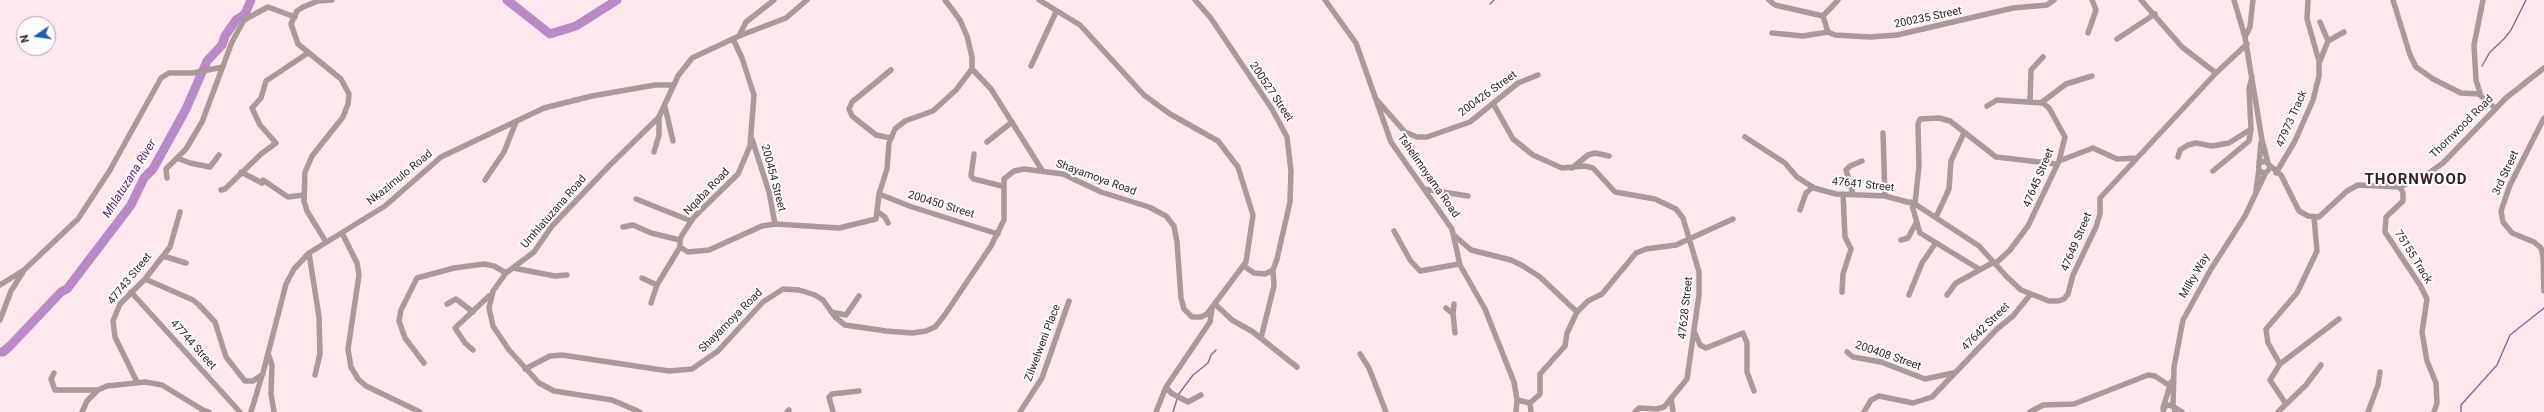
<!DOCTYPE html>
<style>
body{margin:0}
#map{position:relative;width:2544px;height:412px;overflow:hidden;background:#fee8ee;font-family:Roboto,sans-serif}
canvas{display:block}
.north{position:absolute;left:16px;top:16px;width:40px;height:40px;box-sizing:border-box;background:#fcfcfc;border:1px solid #aca7a8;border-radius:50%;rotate:257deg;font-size:11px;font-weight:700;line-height:16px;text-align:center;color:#34272b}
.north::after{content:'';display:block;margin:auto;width:14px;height:18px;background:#1c5eaf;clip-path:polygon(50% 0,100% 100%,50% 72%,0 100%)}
</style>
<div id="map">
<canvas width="2544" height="412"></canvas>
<div class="north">N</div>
</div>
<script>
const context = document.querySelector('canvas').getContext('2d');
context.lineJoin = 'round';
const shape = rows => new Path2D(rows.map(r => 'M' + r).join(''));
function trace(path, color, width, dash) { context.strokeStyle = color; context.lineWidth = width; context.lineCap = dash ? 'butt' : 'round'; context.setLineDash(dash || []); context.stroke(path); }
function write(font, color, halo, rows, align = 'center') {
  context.font = font + ' Roboto,sans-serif'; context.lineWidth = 4; context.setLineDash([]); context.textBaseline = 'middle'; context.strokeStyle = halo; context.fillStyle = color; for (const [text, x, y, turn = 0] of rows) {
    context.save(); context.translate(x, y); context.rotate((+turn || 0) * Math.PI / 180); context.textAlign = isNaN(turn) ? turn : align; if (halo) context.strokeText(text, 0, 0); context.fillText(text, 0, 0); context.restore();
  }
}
const stream = shape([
 [1490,4,1494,0],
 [2482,66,2490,52,2504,39,2511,30,2526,0],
 [1178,395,1193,375,1208,363,1211,355,1216,350],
 [1173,412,1177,399],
 [2461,412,2461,405,2497,365,2510,335,2544,308]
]);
const river = shape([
 [507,0,550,34,576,26,617,0],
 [0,352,3,352,10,346,61,292,67,289,131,205,144,178,153,169,186,109,207,61,222,45,225,36,236,20,245,14,251,0]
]);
const minor = shape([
 [1195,0,1210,17,1272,109,1287,137,1291,171,1290,202,1277,259,1273,270,1265,274,1254,273,1244,266],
 [1325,0,1356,43,1391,142,1452,229,1460,265,1485,309,1514,382,1517,400,1516,412],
 [1769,0,1775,5,1823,16],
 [2141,0,2182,47,2216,73],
 [2234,0,2245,37,2262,140,2268,163],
 [2393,0,2410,55,2416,67,2433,79,2461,93,2479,94],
 [2483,0,2474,45,2476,80,2481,96,2495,108],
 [1823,16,1838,0],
 [1823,16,1828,32],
 [1772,33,1803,36,1828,32,1835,35,1870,37,1897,35,2013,8,2047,5,2054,0],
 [2088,33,2096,10,2092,0],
 [739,36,746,22,774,0],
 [2245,37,2250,27,2253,0],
 [733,39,742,58,754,95,750,146,738,174,694,217,682,235,680,240,680,247,688,252,709,250,762,226,775,224,839,228,876,219,879,194,887,169,889,143,895,129,905,121,933,111,956,90,972,69,972,57,967,36,960,20,945,0],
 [2117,39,2155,14],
 [2328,41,2344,32],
 [2320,61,2328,41,2320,22],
 [1031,66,1056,12],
 [972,69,991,89,1042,170],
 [1376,99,1405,132,1417,137,1427,137,1470,122,1518,83,1538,75],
 [2030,102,2031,70,2043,57],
 [2041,103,2066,84,2092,76],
 [1494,105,1513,139,1533,155,1562,168,1585,166,1593,168,1615,192,1655,199,1676,209,1683,218,1699,272,1699,295,1687,379,1664,407,1657,409,1639,408,1635,412],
 [1987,106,1997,100,2043,103,2049,108,2065,137,2059,161,2028,226,2010,250,1995,264],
 [665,107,673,141],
 [2544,118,2510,185,2501,211,2503,222,2512,233,2534,242,2541,248,2543,257,2544,291],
 [1883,133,1885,196],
 [1745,137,1785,163,1797,177,1814,188,1836,194,1885,196,1915,204,1979,246,2007,277,2021,290,2049,301,2058,301,2064,299,2068,294,2073,275,2096,227,2100,214,2100,198,2216,73,2247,44],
 [890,138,876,135,852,116,849,109,852,102,891,70],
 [752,139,769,192,775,224],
 [987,142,1012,122],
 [654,152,659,135,659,117],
 [974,154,971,176,974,179,1002,186],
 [2178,157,2180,150,2188,145,2196,143,2212,146,2229,143,2251,129,2249,89,2252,77],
 [177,158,190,163,210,167,219,155],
 [2059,161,2093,148,2117,159,2137,158],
 '2258.5 167a5.5 5.5 0 1 1 11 0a5.5 5.5 0 1 1-11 0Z',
 [2268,164,2281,175,2299,211,2308,216,2319,217,2347,191,2358,185,2400,187,2426,175,2443,163,2506,98,2544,68],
 [2259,165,2261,142],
 [1572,168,1588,155,1595,153,1609,156],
 [2213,171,2249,141,2251,129],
 [241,172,262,183,263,180,288,197,304,195],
 [2276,173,2295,141,2313,100,2319,76,2319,61,2307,19,2308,0],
 [167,178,166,169,186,149,202,122,232,42,244,20,268,7,295,17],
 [485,180,504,152,516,122],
 [2400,187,2403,193,2403,201,2386,217,2385,232,2420,285,2427,299,2422,332,2427,361,2436,383,2437,403,2434,412],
 [1424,189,1468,196],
 [221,190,225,189,261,154,276,143,260,125,252,108,261,98,266,81,308,53],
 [2256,190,2259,169],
 [879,194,912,207,998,234],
 [1853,194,1846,170,1850,166,1862,161],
 [636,199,691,221],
 [1911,202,1920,233,1979,269],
 [1915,204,1919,166,1918,124,1920,119,1939,118,1950,121,1996,157,2057,164],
 [1800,210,1806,193,1813,187],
 [878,212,885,217,888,223],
 [1936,217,1949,189,1951,161,1964,133],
 [623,227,633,225,651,233,680,240],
 [1394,231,1410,260,1420,271,1459,264],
 [342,233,357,263,359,275,348,349,351,367,358,379,366,386,420,412],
 [1455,236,1471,250,1511,260,1523,266,1540,277,1577,312],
 [1901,240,1908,238,1916,223],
 [326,242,307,211,304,201,305,172,312,156,343,117,348,104,349,94,341,79,298,44,291,24,297,11,303,7,318,1,332,0],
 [309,253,319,317,320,354,315,375],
 [163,256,186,263],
 [513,268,555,276,567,275],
 [642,278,657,285],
 [145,279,193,300,199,305,215,322,226,357,245,381,253,381,263,374],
 [0,285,24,270,78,219,110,170,161,78,169,73,193,73,223,67],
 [131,292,240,412],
 [1842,292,1843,274,1851,249,1845,237,1843,194],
 [1909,295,1922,263,1935,244],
 [1947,295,1956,283,1994,262],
 [651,303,657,285,680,247],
 [447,304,456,299,473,312],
 [1215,304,1232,320,1253,332,1297,367],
 [1454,304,1453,314,1455,333],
 [1446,308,1453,314],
 [831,312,846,315,859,296],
 [0,320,11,291,23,272],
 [1694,331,1700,345,1706,348,1743,333,1747,343,1747,372,1754,391],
 [1261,338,1274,286,1273,270],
 [473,350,465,343,455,328,489,296],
 [1847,352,1853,357,1881,362,1925,379,1953,373],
 [1360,354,1369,368,1386,412],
 [269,356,272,365,271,394,274,412],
 [424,363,405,338,399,321,401,310,417,278,454,268,484,264,494,266,506,273],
 [2280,364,2339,319],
 [525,369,550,356,562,355,669,371,692,369,718,351,763,302,783,289,799,290,815,295,823,300,835,317,845,325,886,331,912,333,926,331,935,327,944,316,991,246,1004,220,1004,179,1014,171,1024,169,1063,174,1101,192,1149,207,1166,216,1174,226,1177,242,1181,298,1184,309,1192,317,1201,317,1207,314,1246,262,1253,215,1238,167,1218,141,1170,114,1144,95,1080,25,1039,0],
 [54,373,51,379,55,390,98,390],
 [137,382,115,337,113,321,120,304,145,279,170,247,180,212],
 [1166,387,1171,393,1188,402,1201,395],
 [1671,398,1673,412],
 [1517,400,1530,403],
 [1530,403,1540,394,1540,374,1565,346,1567,333,1577,312,1588,301,1602,294,1636,253,1646,249,1676,245,1733,219],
 [1530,403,1531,412],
 [2286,404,2270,380,2280,364,2268,343,2266,329,2297,293,2317,251,2314,217],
 [2173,406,2174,367,2183,320,2211,269,2245,216,2266,172],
 [2174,407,2182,412],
 [2163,408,2171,382],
 [203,410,209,412],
 [82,412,87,401,98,390,107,386,145,382,162,385,203,410,202,412],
 [251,412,264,369,286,284,294,269,309,253,385,206,441,157,544,108,592,96,655,85,674,85],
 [640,412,612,400,554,391,539,383,509,350,493,326,489,308,493,291,506,273,534,252,552,226,609,166,659,117,678,76,692,58,739,36,786,18,807,0],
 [787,412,789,410],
 [833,412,829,397,832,394,859,391],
 [1020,412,1042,378,1069,301],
 [1156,412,1166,387,1210,322,1212,308],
 [1864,412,1871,400,1879,396,1913,403,1932,397,1997,329,2013,316,2030,295],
 [2030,412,2043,405,2074,404,2148,375,2155,376,2170,386],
 [2163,412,2165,406,2169,405,2174,407,2175,412],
 [2278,412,2306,385,2321,365],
 [2368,412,2378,385,2380,372]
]);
const streetNames = [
 ["200235 Street",1928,18,-12],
 ["200527 Street",1271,92,56],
 ["200426 Street",1488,94,-36],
 ["47973 Track",2292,119,-66],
 ["Thornwood Road",2462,127,-45],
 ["3rd Street",2506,173,-65],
 ["Tshelimnyama Road",1428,176,55],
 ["Nkazimulo Road",400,178,-39],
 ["200454 Street",773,178,75],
 ["Shayamoya Road",1096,178,20],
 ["47645 Street",2039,178,-67],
 ["47641 Street",1863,185,6],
 ["Nqaba Road",707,192,-46],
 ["200450 Street",941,205,17],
 ["Umhlatuzana Road",554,212,-49],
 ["47649 Street",2077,242,-67],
 ["75155 Track",2413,257,58],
 ["Milky Way",2195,276,-60],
 ["47743 Street",130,279,-51],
 ["47628 Street",1686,308,-84],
 ["Shayamoya Road",731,321,-45],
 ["47642 Street",1986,327,-45],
 ["Zilwelweni Place",1043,343,-69],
 ["47744 Street",193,345,48],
 ["200408 Street",1888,356,19]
];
const waterNames = [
 ["Mhlatuzana River",130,179,-58]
];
const districtNames = [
 ["THORNWOOD",2416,180]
];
trace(stream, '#916c99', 1.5);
trace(river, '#b989c8', 9);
trace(minor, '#a99a99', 5.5);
write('11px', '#34272b', '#fcfcfc', streetNames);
write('italic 12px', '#5e236f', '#fcfcfc', waterNames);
context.letterSpacing = '1px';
write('bold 15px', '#3a2129', '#fcfcfc', districtNames);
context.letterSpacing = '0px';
</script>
